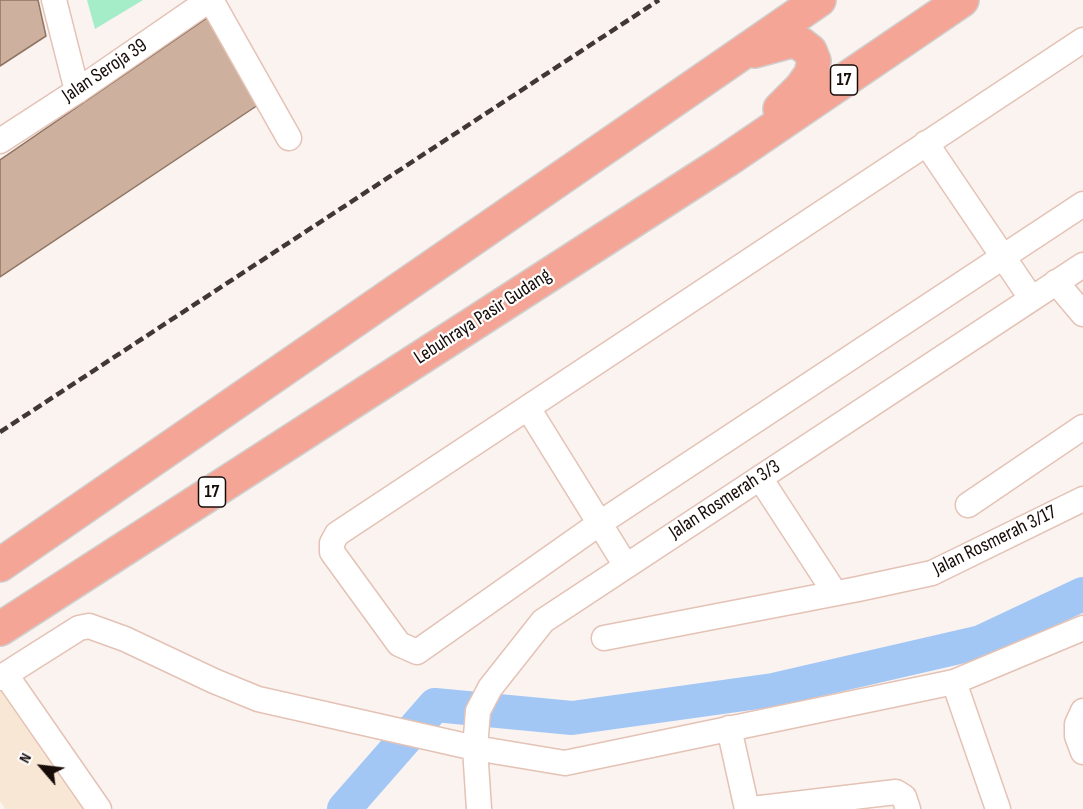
<!DOCTYPE html>
<style>
body{margin:0}
#map{position:relative;width:1083px;height:809px;overflow:hidden;background:#faf3f0;font-family:"Sofia Sans Condensed",sans-serif}
canvas{display:block}
.north{position:absolute;left:12px;top:737px;width:60px;height:60px;-webkit-text-stroke:4px #fff;paint-order:stroke;rotate:298deg;font-size:16px;font-weight:700;line-height:24px;text-align:center;color:#170c08}
.north::after{content:'';display:block;margin:auto;width:21px;height:27px;background:#170c08;clip-path:polygon(50% 0,100% 100%,50% 72%,0 100%)}
</style>
<div id="map">
<canvas width="1083" height="809"></canvas>
<div class="north">N</div>
</div>
<script>
const context = document.querySelector('canvas').getContext('2d');
context.lineJoin = 'round';
function paint(path, color) { context.fillStyle = color; context.fill(path, 'evenodd'); }
const shape = rows => new Path2D(rows.map(r => 'M' + r).join(''));
function trace(path, color, width, dash) { context.strokeStyle = color; context.lineWidth = width; context.lineCap = dash ? 'butt' : 'round'; context.setLineDash(dash || []); context.stroke(path); }
function write(font, color, halo, rows, align = 'center') {
  context.font = font + ' "Sofia Sans Condensed",sans-serif'; context.lineWidth = 4.5; context.setLineDash([]); context.textBaseline = 'middle'; context.strokeStyle = halo; context.fillStyle = color; for (const [text, x, y, turn = 0] of rows) {
    context.save(); context.translate(x, y); context.rotate((+turn || 0) * Math.PI / 180); context.textAlign = isNaN(turn) ? turn : align; if (halo) context.strokeText(text, 0, 0); context.fillText(text, 0, 0); context.restore();
  }
}
const commercial = shape([
 [3,688,86,809,5,809,0,801,0,690]
]);
const green = shape([
 [87,0,143,0,95,29]
]);
const river = shape([
 [344,809,435,705,572,718,773,690,981,642,1083,594]
]);
const building = shape([
 [0,0,38,0,46,36,0,66,0,0],
 [207,18,261,103,0,277,0,160,207,18]
]);
const minor = shape([
 [54,0,77,91],
 [211,0,289,138],
 [1083,40,337,534,332,543,332,552,399,644,417,652,600,523,1083,204],
 [0,141,77,91,209,0],
 [926,143,1031,298],
 [1056,282,1083,314],
 [528,408,626,566],
 [760,478,835,593],
 [968,505,1083,427],
 [604,638,858,589,932,573,1083,499],
 [6,675,99,809],
 [0,678,79,628,89,626,125,639,214,681,258,699,475,748,565,763,954,682,1083,628],
 [954,682,998,809],
 [1083,711,1077,724,1077,736,1083,752],
 [729,728,747,809],
 [479,809,475,748,478,711,490,688,543,621,1083,265],
 [752,809,896,792,904,797,908,809]
]);
const highway = shape([
 [754,51,791,41,801,44,810,51,814,61,811,74,801,88,780,109],
 [0,565,819,0],
 [0,629,727,160,962,0]
]);
const rail = shape([
 [0,432,659,0]
]);
const shields = [
 [844,80,27],
 [212,492,27]
];
const shieldNames = [
 ["17",844,80],
 ["17",212,492]
];
const streetNames = [
 ["Jalan Seroja 39",105,71,-34],
 ["Lebuhraya Pasir Gudang",483,317,-33],
 ["Jalan Rosmerah 3/3",725,500,-33],
 ["Jalan Rosmerah 3/17",995,541,-26]
];
paint(commercial, '#f9e7d6');
paint(green, '#a5ecc9');
trace(river, '#a3c7f5', 34);
paint(building, '#cdb09d');
trace(building, '#907563', 1.5);
trace(minor, '#e4c2b5', 27);
trace(highway, '#d1cece', 36);
trace(minor, '#fff', 24);
trace(highway, '#f4a595', 33);
trace(rail, '#413733', 4.5, [9, 4.5]);
for (const [x, y, w] of shields) { const box = new Path2D(); box.roundRect(x - w / 2, y - 15, w, 30, 4.5); context.fillStyle = '#fff'; context.fill(box); trace(box, '#170c08', 1.5); }
write('bold 18px', '#170c08', null, shieldNames);
write('20px', '#170c08', '#fff', streetNames);
</script>
